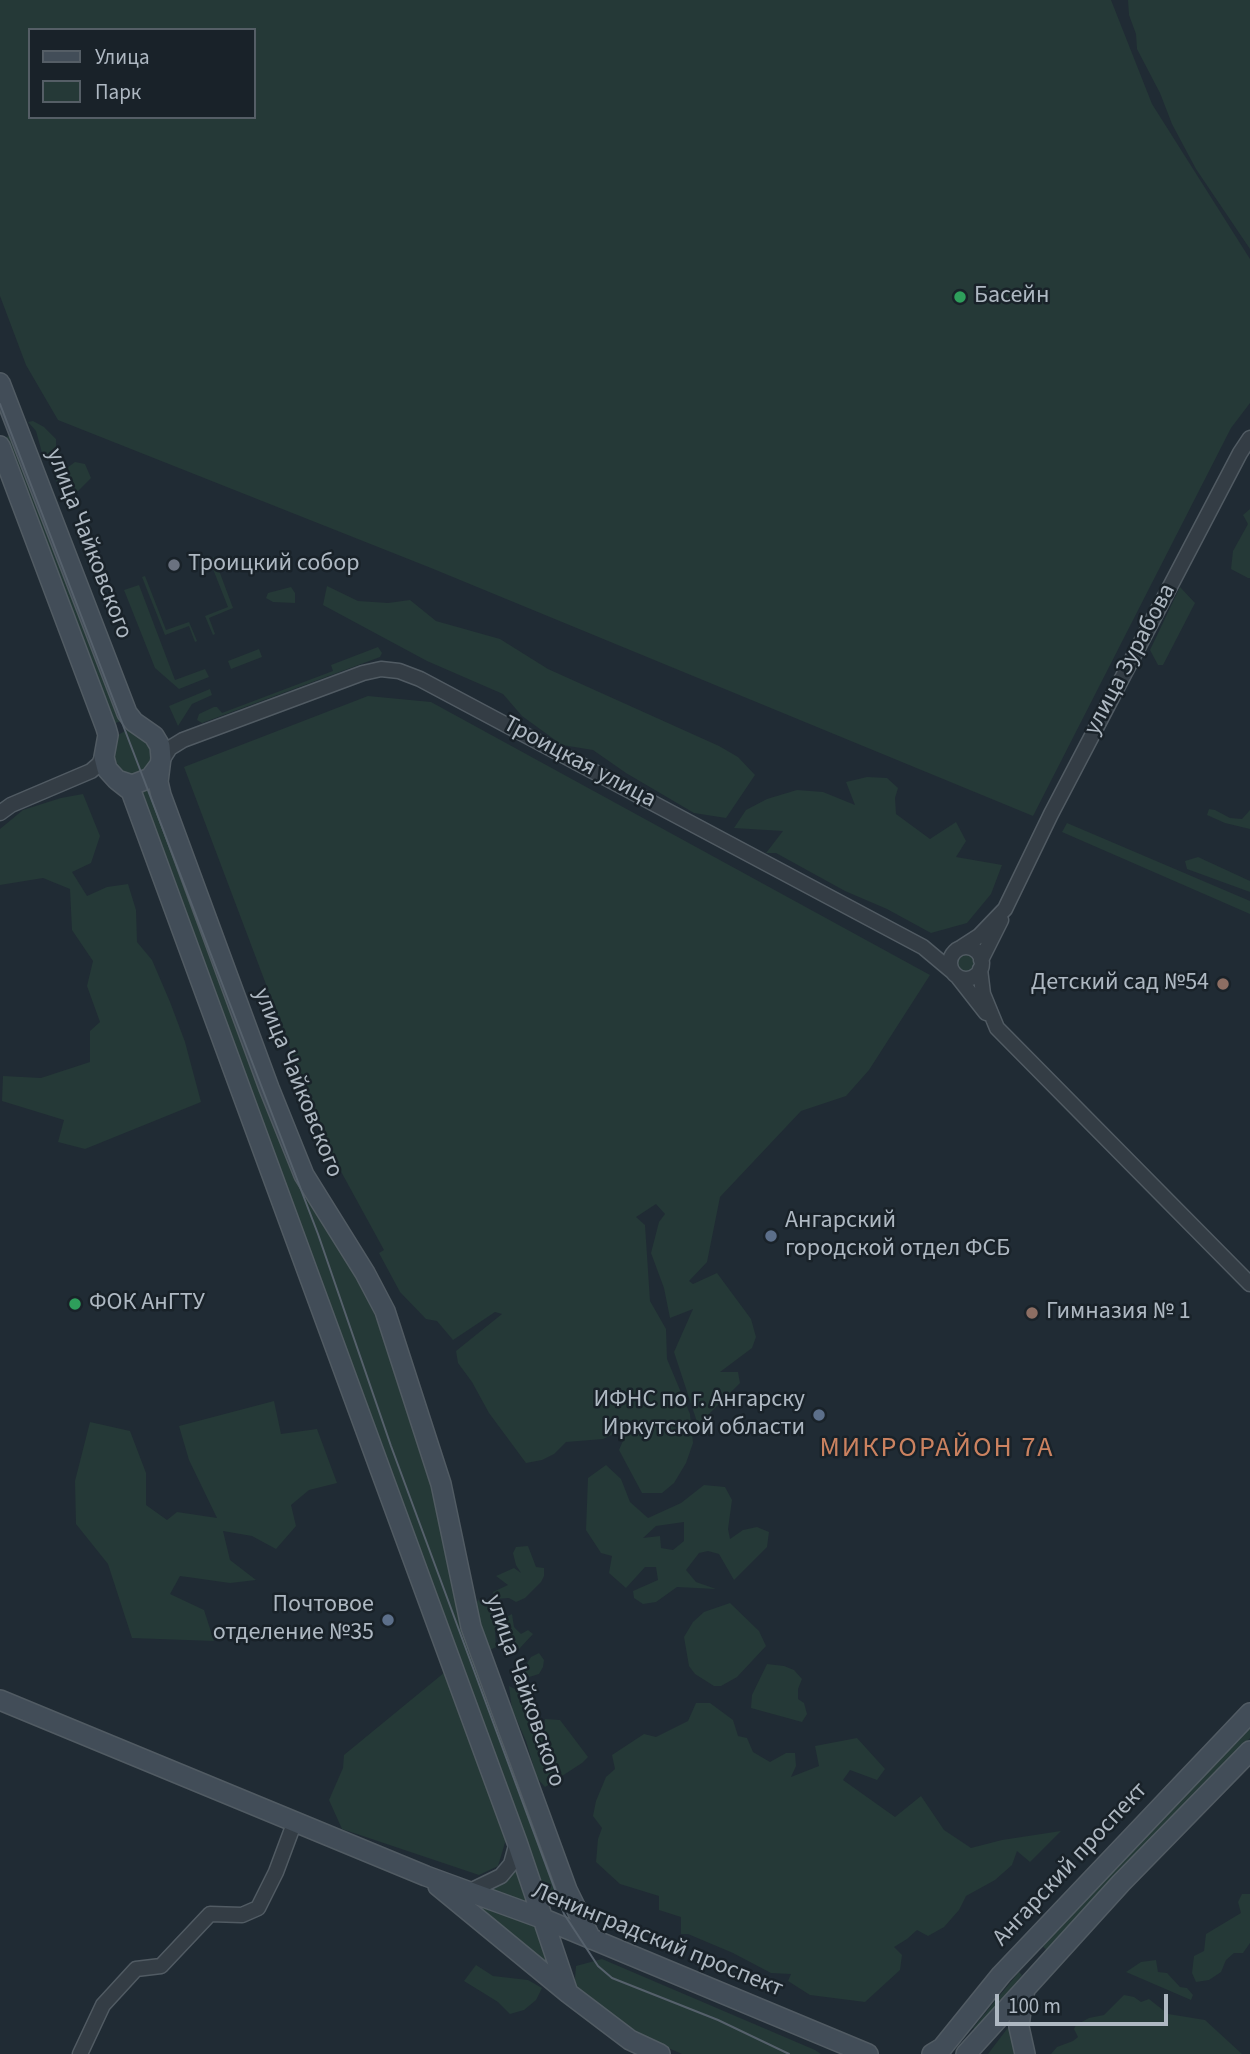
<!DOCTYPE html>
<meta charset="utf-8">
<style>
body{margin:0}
#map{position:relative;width:1250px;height:2054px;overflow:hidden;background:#202b34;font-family:"Source Sans 3",sans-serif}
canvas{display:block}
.legend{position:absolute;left:28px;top:28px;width:228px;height:91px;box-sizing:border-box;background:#192229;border:2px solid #555e66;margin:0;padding:9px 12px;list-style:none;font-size:21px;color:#aeb8c2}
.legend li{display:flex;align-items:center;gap:14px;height:35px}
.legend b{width:35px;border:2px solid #555e66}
.scale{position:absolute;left:995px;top:1994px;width:173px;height:32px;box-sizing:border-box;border:4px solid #aeb8c2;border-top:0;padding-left:9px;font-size:21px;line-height:24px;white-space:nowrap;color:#aeb8c2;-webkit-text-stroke:5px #192229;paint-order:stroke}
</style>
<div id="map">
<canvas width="1250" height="2054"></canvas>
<ul class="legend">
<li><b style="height:9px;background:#424d58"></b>Улица</li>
<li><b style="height:19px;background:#253937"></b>Парк</li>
</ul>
<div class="scale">100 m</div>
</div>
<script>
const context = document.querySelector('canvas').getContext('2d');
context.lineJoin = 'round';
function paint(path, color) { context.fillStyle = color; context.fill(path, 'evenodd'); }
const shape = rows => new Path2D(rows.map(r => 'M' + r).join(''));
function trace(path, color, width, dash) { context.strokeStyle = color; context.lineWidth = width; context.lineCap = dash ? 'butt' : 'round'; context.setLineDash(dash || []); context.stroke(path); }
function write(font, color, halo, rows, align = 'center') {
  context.font = font + ' "Source Sans 3",sans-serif'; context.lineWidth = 5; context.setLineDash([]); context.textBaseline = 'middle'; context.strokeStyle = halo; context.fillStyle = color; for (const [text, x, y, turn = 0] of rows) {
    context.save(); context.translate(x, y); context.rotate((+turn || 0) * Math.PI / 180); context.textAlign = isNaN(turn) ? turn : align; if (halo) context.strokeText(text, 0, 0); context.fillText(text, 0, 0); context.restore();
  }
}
const green = shape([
 [0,0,1111,0,1152,104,1250,259,1250,403,1231,428,1033,816,431,568,58,420,26,365,0,296],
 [30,30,254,30,254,117,30,117],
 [1128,0,1250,0,1250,249,1196,169,1172,124,1160,93,1137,49,1136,34,1129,15],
 [33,421,44,427,56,439,56,450,51,458,44,460,36,431,28,422],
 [15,434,124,720,113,724,6,437],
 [75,462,85,464,91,478,78,491,62,487,56,481,56,469,67,468],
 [1250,509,1250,578,1248,578,1231,569,1233,551,1248,524,1243,515],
 [77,518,87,524,92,558,86,558,83,549],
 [214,557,233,608,209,618,215,634,213,635,205,616,228,607,209,559],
 [145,576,166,630,189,622,197,641,195,642,189,626,165,635,142,577],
 [139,585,175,680,205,669,209,677,179,689,155,668,124,590],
 [327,586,358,601,388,603,410,600,436,621,500,639,548,669,719,746,738,757,755,775,726,818,694,813,626,773,593,750,562,745,522,716,503,694,427,661,323,605],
 [291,587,295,593,295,603,273,602,266,598,268,593],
 [1180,587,1195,603,1163,665,1158,665,1150,650],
 [378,647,382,653,380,657,202,723,197,720,199,714,214,707,217,707,222,713,333,671,331,665],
 [259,649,262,657,231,669,228,661],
 [210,689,212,695,192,704,178,726,169,706],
 [368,696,431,702,930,975,869,1070,846,1096,801,1111,720,1197,707,1262,689,1281,693,1284,717,1273,751,1319,756,1337,752,1348,720,1372,738,1372,740,1383,698,1425,674,1352,693,1309,670,1318,664,1288,651,1253,659,1222,665,1214,656,1204,636,1217,645,1225,650,1301,666,1329,667,1359,690,1414,693,1443,686,1463,674,1483,662,1493,642,1493,619,1450,629,1427,603,1439,566,1442,554,1454,542,1460,526,1463,489,1413,472,1382,458,1363,456,1351,502,1314,495,1312,453,1340,437,1321,426,1319,400,1292,379,1253,384,1250,327,1146,184,767],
 [127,730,136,730,153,741,152,773,117,777,111,770,116,736],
 [867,777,887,778,898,788,895,798,896,814,930,839,956,822,966,841,956,857,1002,865,991,894,967,923,931,933,887,909,845,891,776,853,766,853,783,831,734,828,746,810,767,799,797,790,823,792,855,805,846,782],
 [152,787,299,1179,369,1300,387,1347,426,1455,562,1899,545,1904,139,792],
 [83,794,100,836,91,863,72,872,87,896,107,887,128,884,136,910,137,942,152,960,170,1002,185,1042,201,1102,85,1149,58,1142,64,1120,2,1101,3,1076,41,1078,90,1062,90,1031,100,1022,87,986,93,961,72,930,70,889,43,878,0,885,0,829,23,810,61,798],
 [1209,809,1215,810,1230,818,1242,819,1250,810,1250,829,1225,823,1207,815],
 [1067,823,1250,901,1250,914,1062,832],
 [1198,857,1250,881,1250,892,1187,869,1185,861],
 '955 962a10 10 0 1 1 20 0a10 10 0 1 1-20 0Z',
 [274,1401,281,1434,317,1429,337,1483,309,1490,291,1505,296,1526,276,1549,252,1536,223,1531,230,1560,256,1580,230,1583,180,1576,170,1594,204,1610,214,1641,132,1638,108,1564,76,1524,75,1481,90,1422,130,1431,146,1473,146,1505,167,1520,177,1512,217,1518,189,1460,179,1426],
 [606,1465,621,1479,630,1502,648,1518,681,1503,704,1485,725,1487,732,1500,728,1529,730,1539,743,1530,757,1527,769,1532,767,1547,734,1580,719,1554,708,1551,699,1553,686,1570,696,1582,716,1589,677,1587,656,1602,643,1604,634,1598,633,1591,658,1580,656,1567,645,1567,626,1588,609,1573,612,1556,601,1553,586,1530,588,1478],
 [684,1522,684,1541,673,1550,661,1548,660,1536,643,1538,656,1526],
 [528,1546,536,1567,544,1568,544,1576,541,1582,525,1598,516,1602,509,1598,494,1599,493,1592,508,1585,496,1576,514,1568,521,1573,516,1565,513,1553,516,1547],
 [479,1599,494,1612,496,1622,512,1614,514,1627,521,1634,528,1630,533,1634,519,1649,509,1639,503,1625,495,1631,496,1647,488,1651,482,1642,475,1604],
 [730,1603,759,1631,766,1646,737,1677,721,1686,714,1686,695,1674,689,1666,684,1637,693,1622,704,1612],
 [539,1653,544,1660,543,1667,539,1674,529,1677,522,1671,531,1657],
 [767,1664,784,1666,794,1670,802,1679,798,1689,798,1699,804,1703,807,1714,802,1722,751,1708,752,1695],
 [445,1672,507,1836,498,1866,479,1875,342,1829,329,1800,343,1768,344,1755],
 [509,1686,521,1692,531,1718,543,1734,545,1719,560,1720,588,1757,582,1763,545,1787,537,1778,526,1741,512,1709],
 [696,1703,710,1703,733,1720,738,1736,747,1738,753,1752,770,1762,786,1753,795,1753,796,1766,791,1777,819,1766,815,1746,857,1738,885,1769,877,1780,850,1770,843,1780,895,1817,921,1796,944,1830,971,1848,1002,1840,1061,1831,1030,1862,1017,1851,1012,1865,995,1880,966,1896,959,1910,944,1927,928,1936,917,1930,907,1939,894,1947,902,1955,900,1970,865,2002,810,1995,788,1981,791,1974,771,1973,733,1953,688,1934,681,1934,681,1917,659,1910,659,1896,620,1884,596,1862,598,1839,602,1828,593,1816,596,1801,606,1777,615,1769,612,1755,644,1734,656,1737,688,1721],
 [1250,1727,1250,1738,1047,1951,1040,1943],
 [517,1865,533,1908,488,1893,507,1880],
 [1242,1894,1250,1894,1250,1943,1243,1953,1234,1953,1226,1960,1221,1972,1209,1980,1196,1982,1192,1973,1194,1956,1204,1951,1206,1934,1241,1913,1238,1902],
 [458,1895,538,1925,556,1977],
 [602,1959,815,2050,821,2054,682,2054,650,2040,574,1991,576,1966],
 [1156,1960,1158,1972,1167,1973,1180,1987,1187,1988,1193,1995,1191,2000,1126,1972,1141,1962],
 [476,1965,493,1976,528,1980,542,1988,536,2000,524,2010,510,2014,498,2002,464,1981],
 [1019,1972,1022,1975,977,2031,973,2028],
 [1124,1995,1134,1997,1141,2002,1149,1999,1168,2014,1205,2020,1242,2054,1051,2054,1057,2047,1073,2041,1078,2037,1074,2029,1076,2025,1089,2018,1104,2015],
 [1010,2025,1016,2054,988,2054]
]);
const street = shape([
 [161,762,170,748,183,740,363,673,381,669,399,671,420,679,923,947,954,973],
 [0,813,11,805,91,771,99,764,104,753],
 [962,947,979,936,1005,909,1051,814,1240,453,1250,438],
 '950 963a16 16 0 1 1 32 0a16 16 0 1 1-32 0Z',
 [981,960,1001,920],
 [980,969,983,994,997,1028,1250,1284],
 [957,976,986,1013],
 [468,1892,501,1876,511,1864,517,1842],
 [80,2054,103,2005,136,1969,161,1966,210,1914,242,1915,258,1908,276,1872,295,1821]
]);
const secondary = shape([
 [0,383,127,713,134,722,154,736,160,746,161,758,158,782,161,795,269,1088,304,1175,365,1273,385,1311,441,1484,471,1627,567,1890,591,1939],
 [0,446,106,728,108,735,104,757,107,769,117,780,132,785,150,778,159,766],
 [117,780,131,791,517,1842,568,1993],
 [0,1700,426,1876,544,1919,868,2054],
 [438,1886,568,1993,630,2040,660,2054],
 [932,2054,942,2048,1001,1975,1250,1713],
 [966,2054,1121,1883,1250,1751],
 [1025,2054,1019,2027,1022,2002,1025,1990]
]);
const tram = shape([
 [0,404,318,1234,391,1446,564,1914,598,1966,612,1978,718,2020,789,2054]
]);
const markers = [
 [960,297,7,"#2e9e5b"],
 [174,565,7,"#6b7280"],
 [1223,984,7,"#8d6e63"],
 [771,1236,7,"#5c6f8a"],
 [75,1304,7,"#2e9e5b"],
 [1032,1313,7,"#8d6e63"],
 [819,1415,7,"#5c6f8a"],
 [388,1620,7,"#5c6f8a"]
];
const poiNames = [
 ["Басейн",974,297],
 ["Троицкий собор",188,565],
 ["Детский сад №54",1209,984,"right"],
 ["Ангарский",785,1222],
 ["городской отдел ФСБ",785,1250],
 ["ФОК АнГТУ",89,1304],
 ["Гимназия № 1",1046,1313],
 ["ИФНС по г. Ангарску",805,1401,"right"],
 ["Иркутской области",805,1429,"right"],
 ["Почтовое",374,1606,"right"],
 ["отделение №35",374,1634,"right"]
];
const streetNames = [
 ["улица Чайковского",88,544,69],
 ["улица Зурабова",1131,660,-62],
 ["Троицкая улица",579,763,28],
 ["улица Чайковского",297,1083,68],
 ["улица Чайковского",524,1691,71],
 ["Ангарский проспект",1071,1865,-47],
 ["Ленинградский проспект",657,1941,22]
];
const quarterNames = [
 ["МИКРОРАЙОН 7А",937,1450]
];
paint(green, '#253937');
trace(street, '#515b63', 17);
trace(secondary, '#515b63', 22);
trace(street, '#343d45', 14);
trace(secondary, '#424d58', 19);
trace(tram, '#56616c', 2);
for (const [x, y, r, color] of markers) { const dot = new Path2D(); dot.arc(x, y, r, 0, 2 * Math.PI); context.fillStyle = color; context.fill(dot); trace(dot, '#192229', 2.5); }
write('24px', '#aeb8c2', '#192229', poiNames, 'left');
write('24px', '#aeb8c2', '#192229', streetNames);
context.letterSpacing = '2px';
write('28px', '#cb8260', '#192229', quarterNames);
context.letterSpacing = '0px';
</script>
